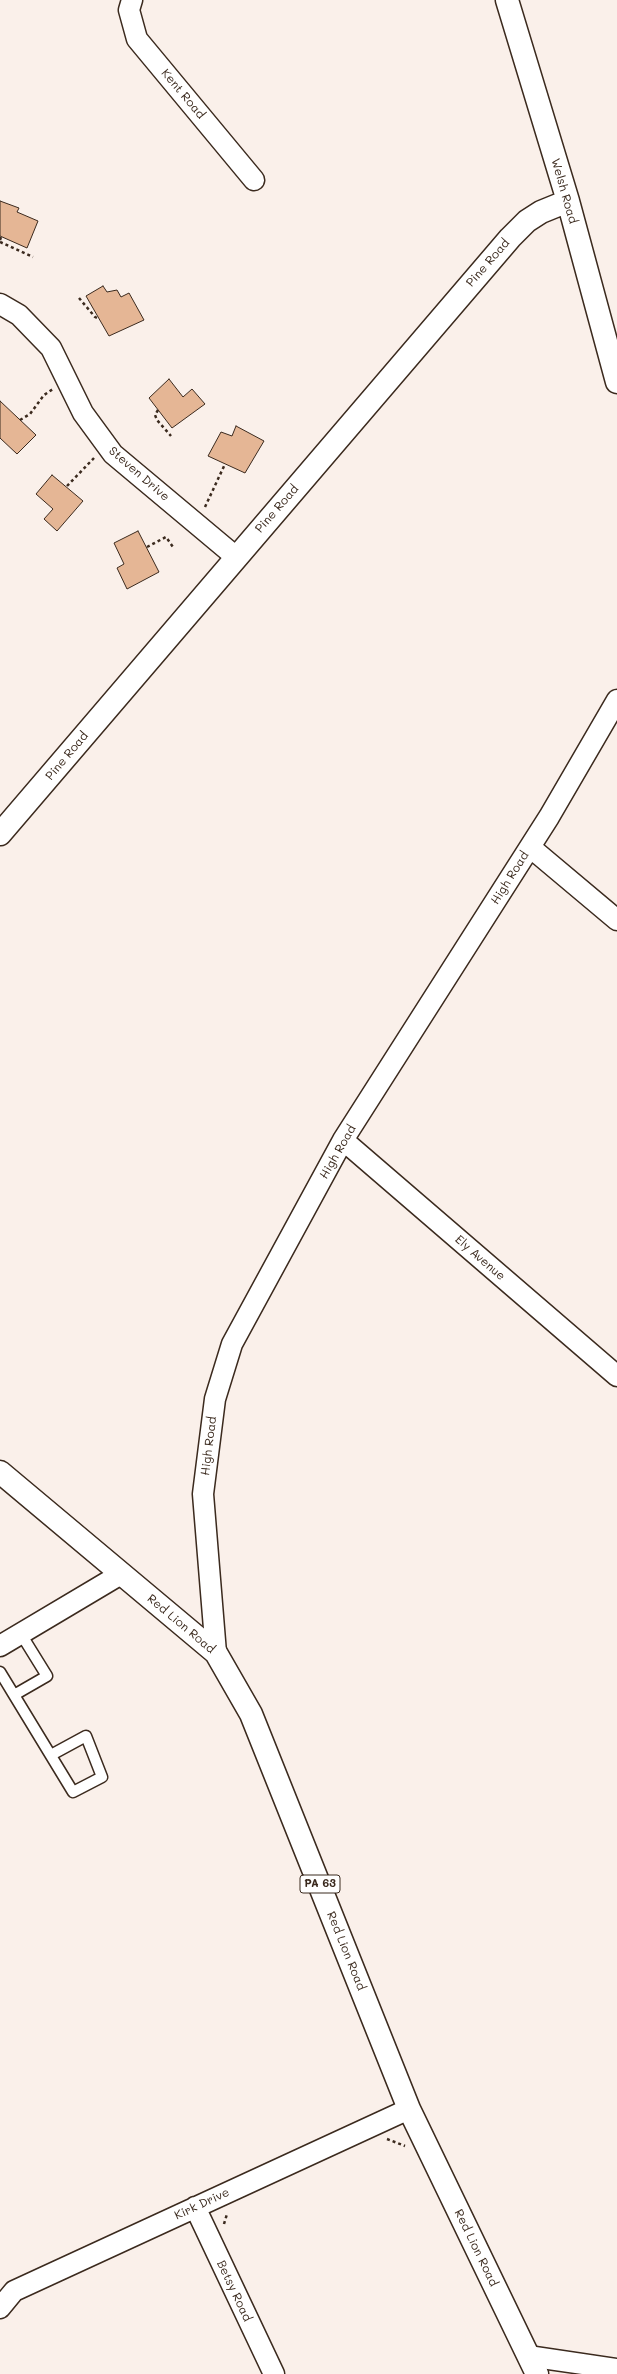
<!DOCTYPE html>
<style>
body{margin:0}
canvas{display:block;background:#faf0ea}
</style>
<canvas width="617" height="2374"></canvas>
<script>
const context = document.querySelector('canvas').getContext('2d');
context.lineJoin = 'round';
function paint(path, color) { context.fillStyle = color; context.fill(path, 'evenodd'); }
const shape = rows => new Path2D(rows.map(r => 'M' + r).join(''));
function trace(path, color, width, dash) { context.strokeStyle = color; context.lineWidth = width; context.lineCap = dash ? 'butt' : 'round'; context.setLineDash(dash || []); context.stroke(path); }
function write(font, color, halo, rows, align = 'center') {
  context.font = font + ' Mali,sans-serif'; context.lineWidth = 3; context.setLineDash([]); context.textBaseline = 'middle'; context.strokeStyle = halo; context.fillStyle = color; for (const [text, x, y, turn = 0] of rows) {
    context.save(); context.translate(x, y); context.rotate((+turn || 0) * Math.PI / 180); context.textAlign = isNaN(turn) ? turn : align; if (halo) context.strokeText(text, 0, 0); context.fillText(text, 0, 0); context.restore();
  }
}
const building = shape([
 [0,201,19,208,17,212,38,221,27,248,0,236,0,201],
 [103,286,107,292,117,290,121,297,129,293,144,320,109,336,86,296,103,286],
 [169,379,183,397,192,389,205,404,172,428,149,398,169,379],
 [0,401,36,435,17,454,0,438,0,401],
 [236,426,264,441,245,473,208,456,221,432,232,436,236,426],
 [52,475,83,501,57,531,44,519,53,509,36,494,52,475],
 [138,531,159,572,127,589,117,568,124,564,114,543,138,531]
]);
const path = shape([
 [0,240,1,237],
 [0,242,33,257],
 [79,298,95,317,99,319],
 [158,410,155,415,157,420,171,436],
 [20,420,30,414,44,395,53,389],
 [67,486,94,458],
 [205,507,225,464],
 [147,547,166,537,173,547],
 [387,2139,405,2146],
 [224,2224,227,2214]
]);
const lane = shape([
 [0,1672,14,1695,47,1676,21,1634],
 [14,1695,73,1792,102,1777,86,1736,51,1755]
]);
const street = shape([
 [132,0,129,10,137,39,254,180],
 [0,304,19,315,51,348,83,413,113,454,236,557],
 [530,847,617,920],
 [343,1140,617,1376],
 [0,1646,121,1574],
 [216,1653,203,1494,215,1399,232,1344,343,1140,549,817,617,700],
 [195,2207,274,2374],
 [0,2308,14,2291,409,2109],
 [528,2356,617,2369]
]);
const secondary = shape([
 [507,0,568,201,617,382],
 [0,834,510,238,527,221,541,212,568,201]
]);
const primary = shape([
 [0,1472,216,1653,251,1714,409,2109,537,2374]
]);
const shields = [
 [320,1884,40]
];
const shieldNames = [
 ["PA 63",320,1884]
];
const streetNames = [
 ["Kent Road",183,94,50],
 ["Welsh Road",564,191,74],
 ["Pine Road",488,263,-49],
 ["Steven Drive",139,474,41],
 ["Pine Road",277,509,-49],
 ["Pine Road",67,756,-50],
 ["High Road",510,878,-58],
 ["High Road",338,1152,-60],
 ["Ely Avenue",480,1258,41],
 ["High Road",209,1446,-83],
 ["Red Lion Road",181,1624,40],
 ["Red Lion Road",346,1951,68],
 ["Kirk Drive",202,2204,-25],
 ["Red Lion Road",476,2248,64],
 ["Betsy Road",234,2291,65]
];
paint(building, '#e5b695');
trace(building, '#3b2a1e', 1);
trace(lane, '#3b2a1e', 13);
trace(street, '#3b2a1e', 23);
trace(secondary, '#3b2a1e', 25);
trace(primary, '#3b2a1e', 25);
trace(path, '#3b2a1e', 2.5, [3, 3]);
trace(lane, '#fff', 10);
trace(street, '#fff', 20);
trace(secondary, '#fff', 22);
trace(primary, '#fff', 22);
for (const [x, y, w] of shields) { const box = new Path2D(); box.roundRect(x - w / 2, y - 9, w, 18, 3); context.fillStyle = '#fff'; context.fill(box); trace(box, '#3b2a1e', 1); }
write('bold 11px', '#3b2a1e', null, shieldNames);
write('12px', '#3b2a1e', '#fff', streetNames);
</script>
